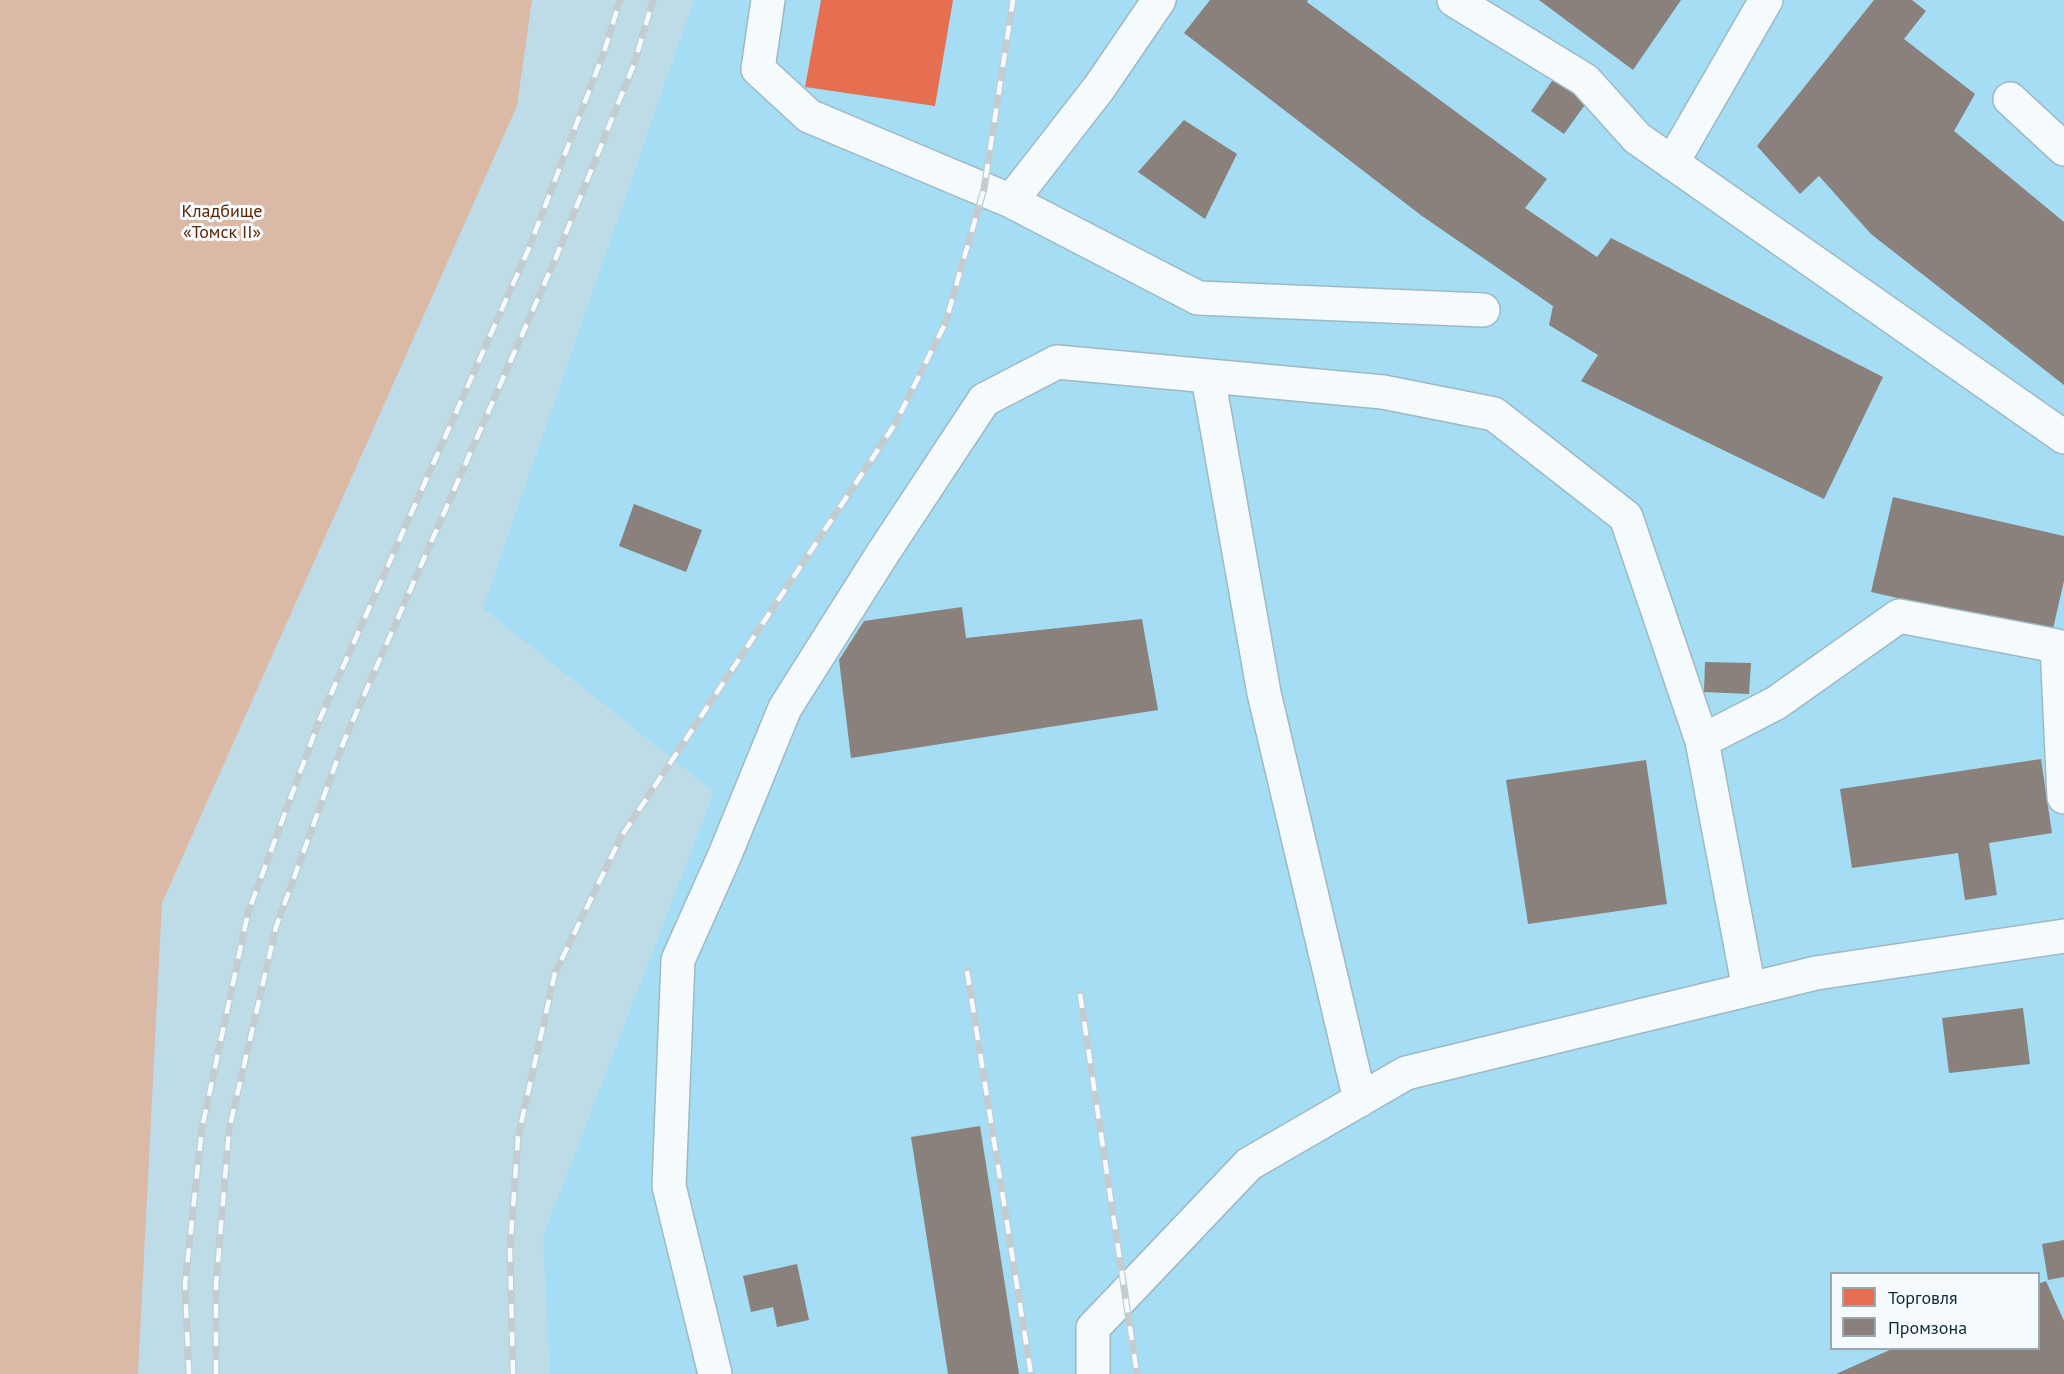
<!DOCTYPE html>
<meta charset="utf-8">
<style>
body{margin:0}
#map{position:relative;width:2064px;height:1374px;overflow:hidden;background:#bedce8;font-family:"PT Sans",sans-serif}
canvas{display:block}
.legend{position:absolute;left:1830px;top:1272px;width:210px;height:78px;box-sizing:border-box;background:#f5fbfe;border:2px solid #99a7ae;margin:0;padding:8px 10px;list-style:none;font-size:18px;color:#0e2a35}
.legend li{display:flex;align-items:center;gap:12px;height:30px}
.legend b{width:30px;border:2px solid #99a7ae}
</style>
<div id="map">
<canvas width="2064" height="1374"></canvas>
<ul class="legend">
<li><b style="height:16px;background:#e76f51"></b>Торговля</li>
<li><b style="height:16px;background:#8a817c"></b>Промзона</li>
</ul>
</div>
<script>
const context = document.querySelector('canvas').getContext('2d');
context.lineJoin = 'round';
function paint(path, color) { context.fillStyle = color; context.fill(path, 'evenodd'); }
const shape = rows => new Path2D(rows.map(r => 'M' + r).join(''));
function trace(path, color, width, dash) { context.strokeStyle = color; context.lineWidth = width; context.lineCap = dash ? 'butt' : 'round'; context.setLineDash(dash || []); context.stroke(path); }
function write(font, color, halo, rows, align = 'center') {
  context.font = font + ' "PT Sans",sans-serif'; context.lineWidth = 6; context.setLineDash([]); context.textBaseline = 'middle'; context.strokeStyle = halo; context.fillStyle = color; for (const [text, x, y, turn = 0] of rows) {
    context.save(); context.translate(x, y); context.rotate((+turn || 0) * Math.PI / 180); context.textAlign = isNaN(turn) ? turn : align; if (halo) context.strokeText(text, 0, 0); context.fillText(text, 0, 0); context.restore();
  }
}
const built = shape([
 [694,0,2064,0,2064,1374,550,1374,543,1237,714,792,483,608],
 [1832,1274,2038,1274,2038,1348,1832,1348]
]);
const green = shape([
 [0,0,532,0,517,106,162,903,138,1374,0,1374]
]);
const shops = shape([
 [821,0,953,0,935,106,805,87]
]);
const industry = shape([
 [1210,0,1308,0,1307,2,1547,179,1525,208,1597,257,1611,238,1883,377,1824,499,1581,381,1598,355,1549,325,1553,306,1422,216,1184,33],
 [1539,0,1681,0,1633,70],
 [1874,0,1912,0,1926,11,1904,39,1975,94,1954,131,2064,222,2064,385,1871,234,1819,176,1800,194,1757,146],
 [1559,71,1592,95,1564,134,1531,111],
 [1184,120,1237,154,1205,219,1138,172],
 [1893,497,2064,536,2064,581,2052,633,1871,592],
 [634,504,702,530,686,572,619,546],
 [962,607,966,638,1142,619,1158,710,851,758,839,660,864,621],
 [1705,662,1751,663,1749,694,1704,692],
 [2041,759,2052,833,1989,843,1997,895,1965,900,1958,853,1852,868,1840,789],
 [1646,760,1667,904,1528,924,1506,780],
 [2023,1008,2030,1064,1949,1073,1942,1018],
 [980,1126,1019,1374,948,1374,911,1137],
 [2064,1240,2064,1277,2048,1280,2042,1244],
 [797,1264,809,1320,777,1327,773,1307,751,1312,743,1276],
 [2046,1281,2064,1321,2064,1374,1836,1374,1894,1348,2038,1348,2038,1284]
]);
const minor = shape([
 [768,0,758,69,809,116,1011,201,1198,298,1483,310],
 [1454,0,1585,80,1637,138,2064,437],
 [2010,99,2064,149],
 [1672,163,1766,0],
 [1011,201,1099,88,1159,0],
 [1208,377,1264,693,1360,1100],
 [1702,741,1776,703,1899,616,2057,646,2064,797],
 [715,1374,669,1186,678,960,724,857,785,708,883,553,984,400,1057,362,1383,392,1494,414,1626,517,1702,741,1749,989],
 [1093,1374,1093,1328,1249,1164,1406,1073,1816,973,2064,936]
]);
const rail = shape([
 [967,971,1031,1374],
 [1080,994,1137,1374],
 [189,1374,185,1284,202,1128,248,913,319,721,529,248,604,52,620,0],
 [216,1374,216,1285,229,1130,276,927,344,741,557,255,634,64,653,0],
 [513,1374,510,1251,518,1137,555,973,621,837,895,424,945,324,984,189,1013,0]
]);
const parkNames = [
 ["Кладбище",222,212],
 ["«Томск II»",222,233]
];
paint(built, '#a4ddf4');
paint(green, '#dab9a7');
paint(shops, '#e76f51');
paint(industry, '#8a817c');
trace(minor, '#9fb9c4', 36);
trace(minor, '#f5fafc', 33);
trace(rail, '#c3cdd1', 7);
trace(rail, '#f5fbfe', 4.5, [14]);
write('18px', '#602600', '#f5fbfe', parkNames);
</script>
